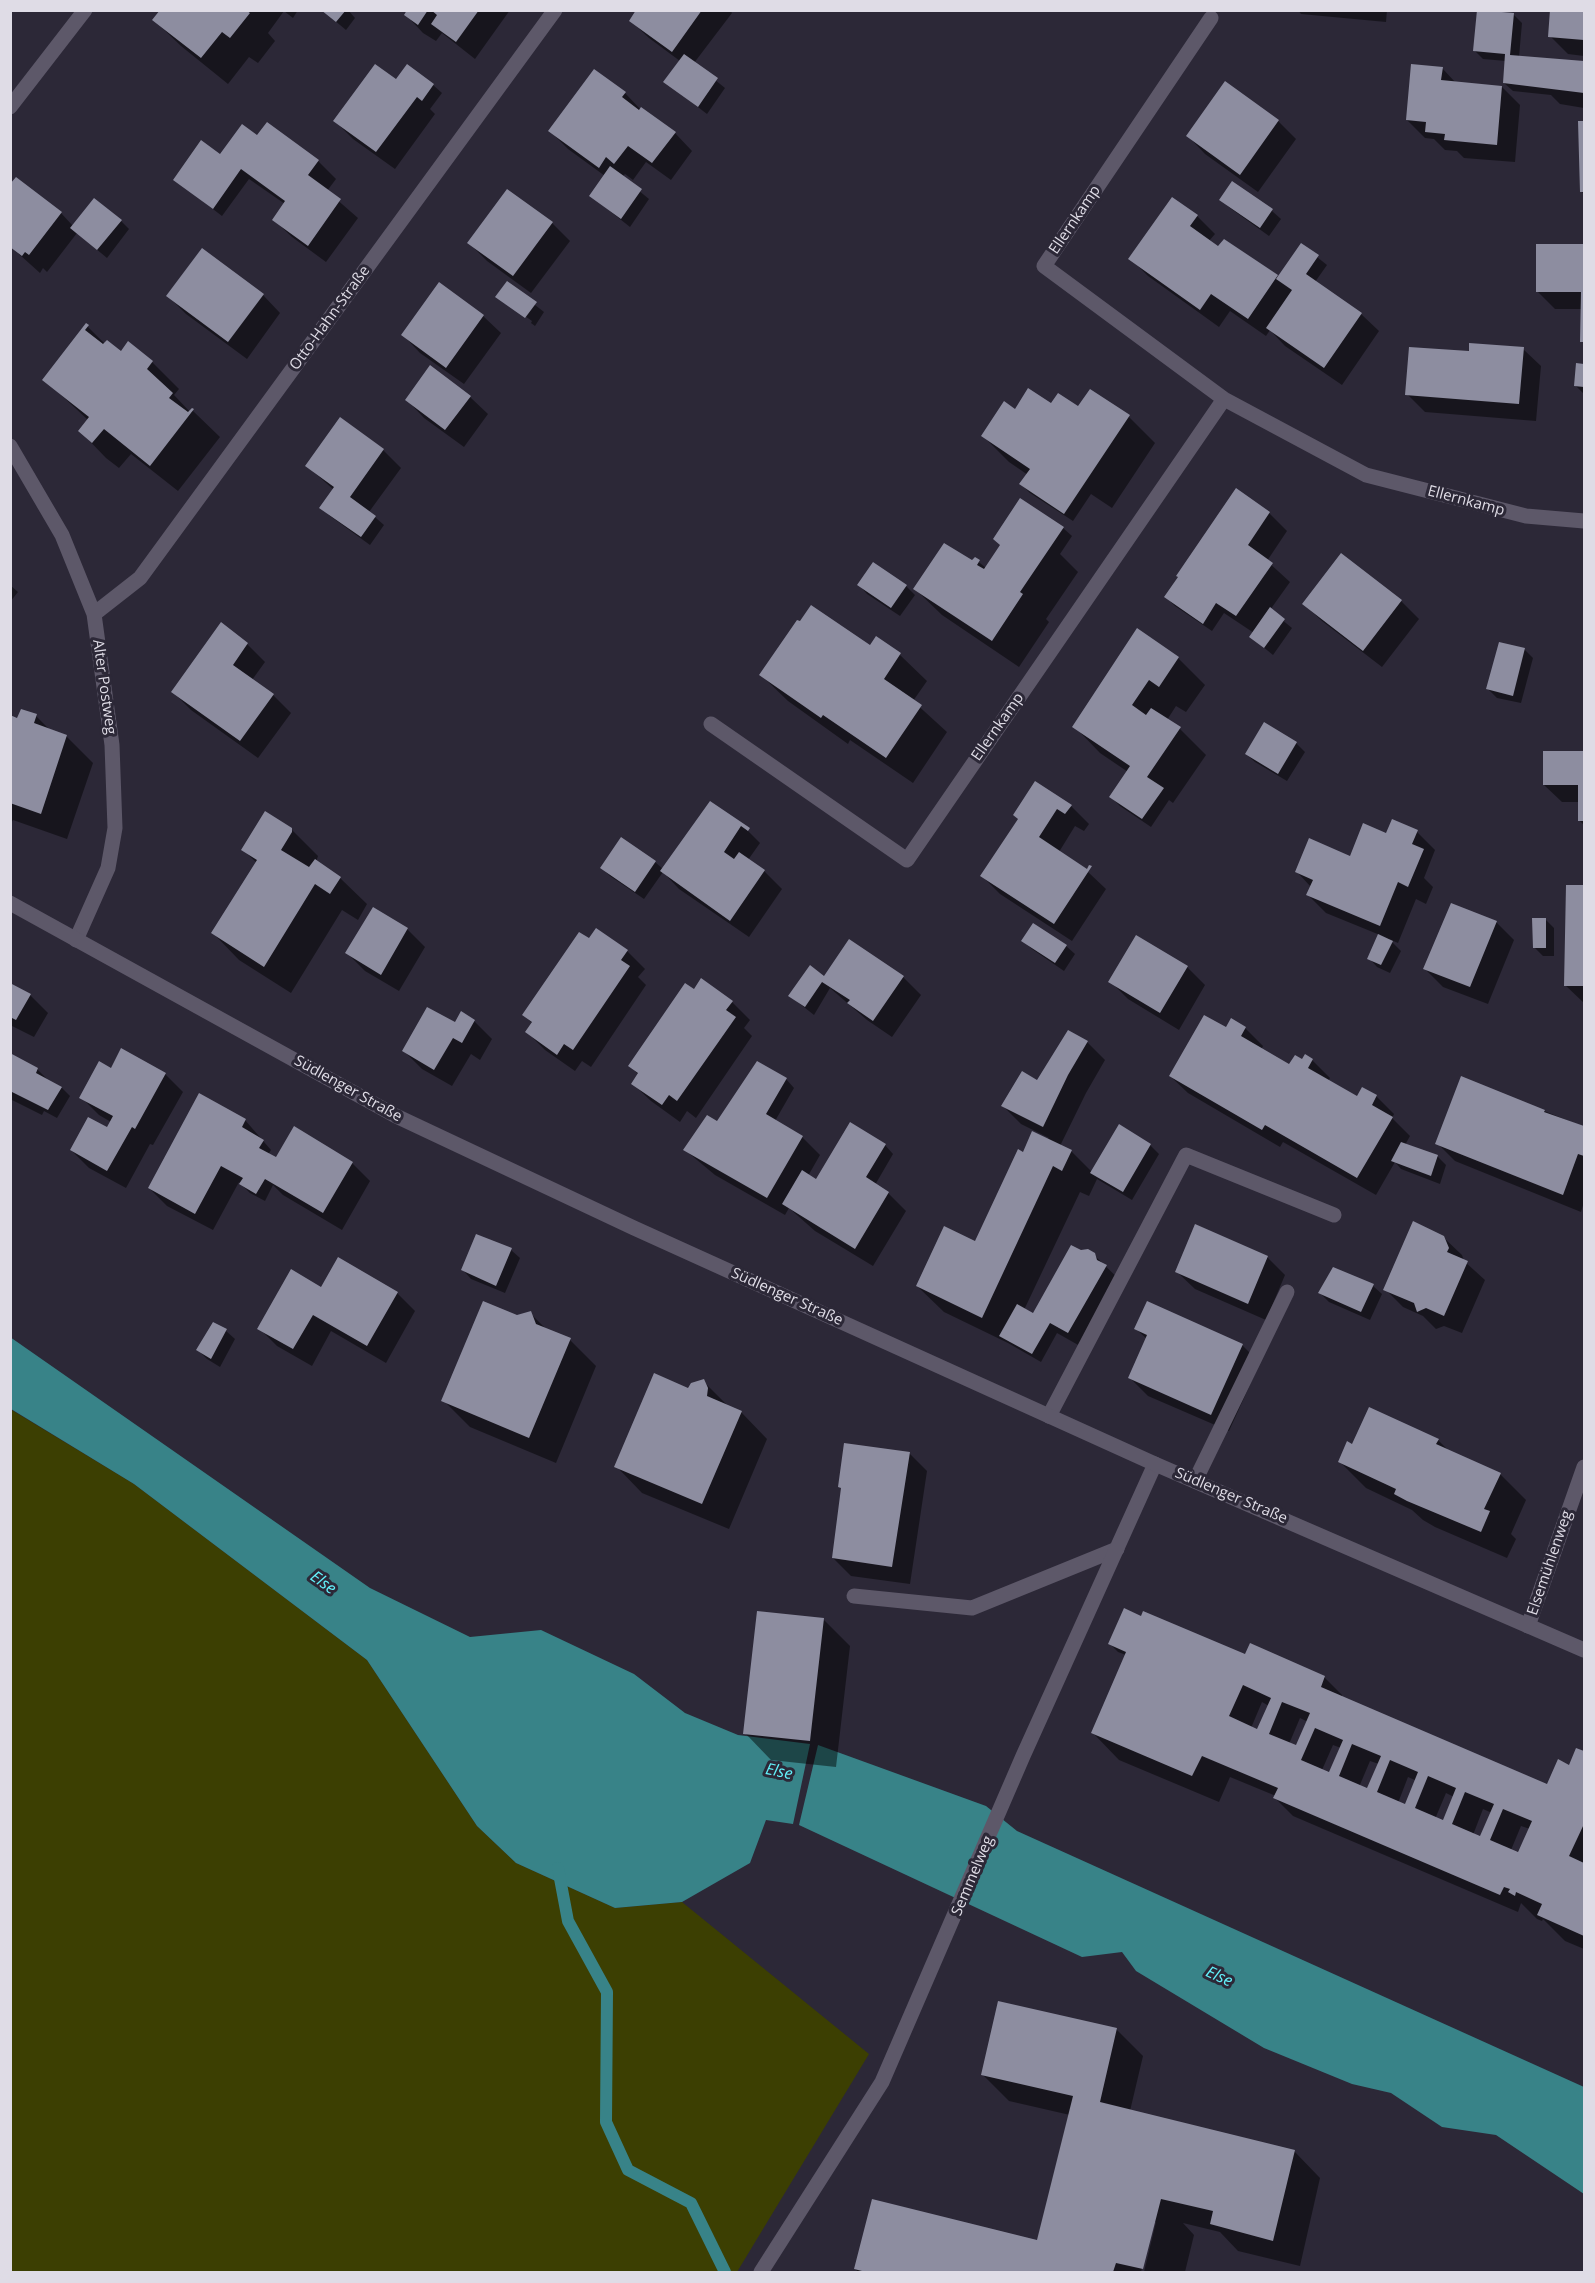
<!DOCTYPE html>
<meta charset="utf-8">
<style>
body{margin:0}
#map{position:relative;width:1595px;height:2283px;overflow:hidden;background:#2c2837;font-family:"Open Sans",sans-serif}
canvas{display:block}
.frame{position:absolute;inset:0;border:12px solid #dfdce6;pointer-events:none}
</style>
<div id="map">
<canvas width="1595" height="2283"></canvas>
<div class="frame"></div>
</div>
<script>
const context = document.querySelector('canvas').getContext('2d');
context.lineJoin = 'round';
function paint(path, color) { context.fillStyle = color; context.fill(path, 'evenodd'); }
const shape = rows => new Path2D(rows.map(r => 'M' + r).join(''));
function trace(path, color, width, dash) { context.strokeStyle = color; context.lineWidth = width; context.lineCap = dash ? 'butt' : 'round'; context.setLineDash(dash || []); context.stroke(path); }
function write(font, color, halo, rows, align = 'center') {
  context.font = font + ' "Open Sans",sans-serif'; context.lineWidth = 6; context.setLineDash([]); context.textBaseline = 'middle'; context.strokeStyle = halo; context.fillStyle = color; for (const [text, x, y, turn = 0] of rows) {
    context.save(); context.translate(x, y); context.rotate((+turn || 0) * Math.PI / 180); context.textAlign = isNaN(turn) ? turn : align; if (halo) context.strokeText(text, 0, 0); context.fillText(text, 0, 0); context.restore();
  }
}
const green = shape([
 [10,1409,134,1484,367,1660,477,1826,516,1863,615,1908,682,1902,869,2054,737,2272,11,2272]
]);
const water = shape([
 [10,1337,370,1588,470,1637,541,1630,634,1674,685,1713,738,1735,810,1744,793,1824,766,1820,750,1863,682,1902,615,1908,516,1863,477,1826,367,1660,134,1484,11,1409],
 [818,1745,986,1806,1017,1831,1584,2087,1584,2194,1496,2135,1442,2127,1391,2093,1352,2084,1264,2048,1136,1971,1122,1952,1082,1957,799,1825]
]);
const shadow = shape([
 [162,10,298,10,293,18,284,11,268,33,275,41,258,63,249,57,228,84,181,46,154,20],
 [322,10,348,10,355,18,346,30],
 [408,10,510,10,475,59,442,33,436,41,423,33,406,15],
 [638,10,730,10,732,13,694,63,725,88,707,114,665,82,680,61,649,38,631,21],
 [1298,10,1387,10,1386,22,1301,14],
 [1552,10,1584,10,1584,56,1568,54,1550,36],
 [1513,14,1522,23,1519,57,1584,63,1584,108,1560,104,1551,95,1513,91,1504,83,1506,61,1483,59,1475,51],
 [1442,68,1456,83,1502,87,1520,105,1515,162,1464,158,1457,151,1445,150,1434,139,1425,138,1407,120],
 [396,81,433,85,442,93,430,109,435,114,395,169,353,139,335,121],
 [625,93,641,110,675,133,692,151,671,180,646,162,633,180,625,174,622,177,649,199,630,227,591,196,605,176,568,149,550,131],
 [1278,121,1296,139,1258,192,1205,154,1188,136],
 [1580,122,1584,122,1584,194,1581,191],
 [221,156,318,161,336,179,327,191,358,218,326,262,292,237,274,220,285,204,249,179,222,216,175,180],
 [1233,183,1272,211,1281,219,1269,236,1230,208,1221,200],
 [61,213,73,226,121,221,129,229,107,258,77,233,47,272,43,268,40,273,10,246],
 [1197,216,1215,234,1209,241,1219,248,1224,241,1279,279,1302,245,1327,265,1315,282,1361,314,1379,331,1342,385,1285,346,1270,330,1266,336,1230,311,1219,327,1148,276,1130,258],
 [552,223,570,241,531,293,487,261,469,243],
 [1537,246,1584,246,1584,344,1582,341,1582,309,1555,309,1537,291],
 [507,283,544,312,535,326,531,323,532,321,505,302,505,304,497,297],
 [263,295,280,313,247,359,186,314,168,296],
 [483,316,501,333,464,384,420,353,403,335],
 [86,325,105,344,121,353,129,344,152,362,179,389,174,395,190,412,193,411,220,437,178,491,131,454,119,468,106,458,80,431,88,420,44,379],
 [1523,349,1541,366,1536,421,1425,412,1407,394,1470,353],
 [1578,365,1584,366,1584,394,1575,385],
 [470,397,488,414,464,447,424,418,407,400],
 [1051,405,1129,417,1155,443,1112,508,1091,494,1073,521,1030,493,1021,484,1028,475,1009,462,983,436,1015,411],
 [383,450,401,468,369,512,384,525,370,545,330,516,321,507,334,490,307,466],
 [1236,490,1269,513,1287,531,1267,561,1290,582,1270,610,1292,628,1273,655,1251,637,1254,633,1224,613,1212,631,1175,606,1166,597],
 [1063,528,1072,536,1060,554,1078,572,1046,619,1049,622,1019,667,942,615,915,589,972,562,975,559,986,568,1001,545],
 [10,585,18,592,10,602],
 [859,585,906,586,915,595,900,616,867,594],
 [1401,601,1419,619,1382,667,1322,621,1304,604],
 [221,625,247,644,265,662,252,680,273,695,291,713,258,758,191,710,173,692],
 [1137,631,1178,658,1205,685,1186,712,1176,706,1167,720,1180,729,1206,755,1173,803,1169,800,1151,827,1120,806,1111,797,1128,772,1100,753,1074,726],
 [876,638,900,655,927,681,913,701,947,732,913,783,850,740,848,744,788,701,761,675,870,647],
 [1524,649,1533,658,1521,703,1497,698,1488,689],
 [36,716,51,731,66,736,93,763,67,839,13,820,10,825,10,717,18,720],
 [1296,743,1305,752,1287,781,1255,762,1246,754],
 [1544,753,1584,753,1584,825,1579,820,1579,802,1562,802,1544,785],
 [1071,806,1089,824,1084,831,1075,826,1059,852,1088,872,1106,889,1072,941,1000,894,982,876,1019,819,1015,815],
 [1392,821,1417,832,1435,850,1424,878,1433,887,1426,904,1416,899,1398,943,1389,939,1401,951,1390,973,1377,967,1369,958,1380,935,1326,913,1308,895,1311,887,1297,872,1350,858,1387,835],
 [742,825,760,843,748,860,764,871,782,889,749,937,679,889,663,872,644,899,610,876,602,868,655,862,663,869],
 [291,829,318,856,316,862,340,878,367,904,358,920,342,910,291,993,239,960,213,933,257,863,243,850],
 [1567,886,1584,887,1584,1003,1565,985],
 [1545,919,1554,928,1554,956,1543,956,1534,947],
 [1496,922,1514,940,1488,1004,1443,987,1425,969],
 [407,929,425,947,399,991,365,971,347,953],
 [1136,937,1187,967,1205,985,1179,1030,1128,999,1110,981],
 [589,940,627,951,645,969,638,977,646,985,591,1067,582,1061,575,1071,545,1050,527,1032,532,1023,524,1015],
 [850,941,903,977,921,995,892,1037,867,1020,830,988,814,1015,790,996,818,987],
 [1023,941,1066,946,1075,954,1064,971,1032,949],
 [10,985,30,995,48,1013,34,1037,10,1025],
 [694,991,732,1002,750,1020,744,1028,752,1036,696,1118,687,1111,680,1122,651,1101,633,1084,639,1075,630,1066],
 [474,1021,492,1039,480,1060,471,1054,452,1086,422,1069,404,1051,455,1024],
 [1245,1028,1263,1046,1261,1050,1290,1067,1312,1060,1330,1078,1328,1081,1357,1098,1376,1096,1394,1114,1392,1118,1410,1136,1405,1145,1438,1157,1446,1165,1440,1184,1401,1169,1395,1162,1376,1195,1283,1142,1280,1147,1188,1093,1170,1076,1226,1029],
 [1087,1042,1105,1060,1086,1093,1060,1146,1071,1151,1092,1172,1150,1145,1159,1154,1132,1200,1097,1179,1089,1196,1080,1192,1024,1310,1040,1320,1081,1252,1094,1255,1124,1284,1087,1350,1057,1333,1041,1362,1008,1343,944,1312,917,1286,975,1243,1023,1154,1049,1138,1021,1124,1003,1106,1038,1082],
 [10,1055,37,1069,50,1082,62,1088,70,1096,57,1118,44,1111,42,1115,10,1099],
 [112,1070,165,1074,183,1092,153,1145,150,1144,126,1188,89,1168,71,1150,107,1130,111,1122,99,1115,81,1097],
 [1462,1078,1584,1127,1584,1202,1581,1212,1455,1161,1437,1143],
 [786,1079,794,1088,775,1121,802,1137,820,1155,808,1176,815,1180,885,1145,893,1154,875,1185,888,1193,906,1211,873,1266,815,1231,789,1208,785,1215,715,1175,685,1150,716,1122],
 [245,1120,271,1150,268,1155,276,1159,352,1163,370,1181,342,1230,283,1195,273,1185,265,1201,250,1193,239,1182,213,1230,167,1206,149,1188],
 [1196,1226,1267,1257,1285,1275,1266,1320,1195,1289,1177,1272],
 [1443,1237,1462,1255,1464,1261,1485,1280,1462,1333,1444,1326,1436,1329,1423,1316,1403,1307,1385,1289],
 [511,1250,520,1258,505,1293,471,1279,463,1270],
 [1373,1286,1382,1294,1370,1320,1329,1302,1320,1293],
 [322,1289,397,1293,415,1311,386,1363,331,1331,312,1366,277,1346,259,1328],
 [530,1313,548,1331,570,1340,596,1366,556,1463,470,1427,443,1400,517,1317],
 [213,1324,226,1331,235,1339,220,1367,207,1359,198,1350],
 [1136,1329,1242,1345,1260,1363,1229,1431,1148,1396,1130,1378,1147,1339],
 [703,1381,730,1408,741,1412,767,1439,729,1529,642,1493,616,1466,689,1390],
 [1438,1440,1450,1452,1500,1474,1526,1500,1511,1534,1516,1539,1507,1558,1435,1527,1423,1520,1412,1510,1366,1488,1339,1461,1353,1446],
 [909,1453,927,1471,910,1584,851,1576,833,1558,843,1490,840,1487],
 [824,1620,850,1646,836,1767,771,1760,745,1733],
 [1110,1644,1244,1656,1324,1677,1342,1695,1342,1697,1546,1785,1570,1767,1577,1750,1584,1753,1584,1949,1565,1941,1543,1919,1542,1921,1537,1919,1521,1903,1518,1912,1293,1816,1275,1798,1276,1796,1230,1777,1219,1802,1119,1760,1093,1733,1126,1655,1118,1652],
 [1262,1702,1269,1706,1258,1731,1251,1728],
 [1300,1718,1308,1722,1297,1747,1289,1744],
 [1333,1745,1341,1748,1330,1774,1322,1770],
 [1370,1761,1379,1764,1368,1790,1359,1787],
 [1408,1777,1417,1781,1406,1806,1398,1803],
 [1446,1793,1454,1797,1444,1822,1435,1819],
 [1483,1809,1492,1813,1481,1838,1473,1835],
 [1521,1826,1530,1829,1517,1853,1511,1850],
 [1116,2029,1143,2056,1130,2111,1294,2151,1320,2178,1300,2266,1238,2251,1220,2232,1183,2223,1194,2235,1185,2272,1144,2272,1156,2222,1153,2222,1141,2272,859,2272,855,2269,1038,2242,1070,2115,1009,2101,983,2075]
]);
const stream = shape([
 [558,1868,568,1921,607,1992,606,2122,628,2170,691,2203,725,2272]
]);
const building = shape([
 [160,10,246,10,250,13,230,38,222,32,201,58,152,20],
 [321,10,346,10,336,22],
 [407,10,428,10,418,25,404,15],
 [431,10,479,10,456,42,431,24,437,15],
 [636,10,702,10,672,52,629,21],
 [1477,10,1514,13,1510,55,1584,61,1584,93,1503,83,1505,54,1473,51],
 [1550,10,1584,10,1584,40,1548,37],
 [684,54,718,78,698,107,663,82],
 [375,64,396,79,407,64,434,84,422,101,417,97,376,152,333,121],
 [1411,64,1443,67,1441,80,1502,86,1497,145,1444,140,1445,134,1425,132,1426,122,1406,120],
 [594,69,626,92,622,97,639,110,641,107,676,132,652,163,628,146,614,164,606,157,599,168,548,131],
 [1225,81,1279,120,1240,175,1186,136],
 [1578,121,1584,121,1584,192,1580,192],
 [267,122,319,160,308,175,341,199,308,246,272,220,285,201,241,169,213,209,173,180,201,140,220,154,242,124,257,135],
 [610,166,642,189,621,219,589,196],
 [16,177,62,212,29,255,25,252,22,256,10,247,10,184],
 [1232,181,1273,209,1260,228,1219,200],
 [507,189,553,222,513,276,467,243],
 [1172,197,1198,215,1190,226,1218,246,1224,239,1278,275,1248,319,1211,294,1200,310,1128,259],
 [94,198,122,220,97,250,70,228],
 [1301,243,1319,255,1306,274,1362,313,1324,368,1266,328,1292,290,1276,279],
 [1536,244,1584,244,1584,342,1580,342,1581,292,1536,292],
 [202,248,264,294,228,342,166,296],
 [507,281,537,302,525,318,495,297],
 [439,282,484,315,446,368,401,335],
 [86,323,89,325,85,330,103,344,107,340,121,351,128,341,153,361,147,369,173,393,169,398,188,412,192,408,194,409,150,466,104,429,92,443,78,431,89,417,42,380],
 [1469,343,1524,347,1519,404,1405,395,1409,347,1469,351],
 [1576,363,1584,364,1584,387,1574,386],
 [430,365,471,396,445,430,405,400],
 [1028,388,1051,403,1058,393,1078,406,1090,389,1130,415,1064,514,1019,484,1030,469,981,436,1004,401,1015,409],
 [340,417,384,449,350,497,376,516,361,537,319,508,334,487,305,466],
 [1236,488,1270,512,1248,545,1273,563,1236,616,1216,603,1203,624,1164,597,1178,577,1176,576],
 [1020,498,1064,527,1020,592,1023,594,992,641,913,589,944,543,972,560,975,557,980,560,977,565,984,569,1000,545,993,539],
 [1341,553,1402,600,1363,651,1302,604],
 [873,562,907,585,891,608,857,585],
 [811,605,870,645,876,636,901,653,884,679,922,705,886,758,823,715,821,718,759,675,797,620,800,621],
 [1270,607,1285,619,1264,648,1249,637],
 [221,622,248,643,233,665,274,694,240,741,171,692],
 [1137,628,1179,657,1159,687,1149,680,1132,705,1146,715,1151,708,1181,727,1147,777,1164,788,1142,819,1109,797,1130,766,1072,727],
 [1499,642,1525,648,1513,696,1486,689],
 [21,709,37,714,34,723,67,735,41,814,10,803,10,715,17,718],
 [1264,722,1297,742,1278,774,1245,754],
 [1543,751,1584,751,1584,821,1578,821,1578,785,1543,785],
 [1035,781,1072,805,1065,814,1057,809,1039,837,1087,869,1089,865,1092,866,1054,924,980,876,1018,819,1013,815],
 [710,801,750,828,748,831,741,826,724,852,734,859,739,852,765,870,730,921,660,871],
 [265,811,292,828,292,832,281,850,309,867,315,859,341,877,330,894,315,884,264,967,211,933,257,860,241,850],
 [1392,819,1418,830,1412,844,1424,849,1408,887,1398,882,1380,926,1306,895,1313,880,1295,872,1309,838,1350,856,1363,823,1386,833],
 [621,837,656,861,635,892,600,868],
 [1566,885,1584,885,1584,986,1564,986],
 [1451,903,1497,921,1470,987,1423,969],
 [373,907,408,928,381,975,345,953],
 [1532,918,1546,918,1546,948,1533,948],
 [1033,923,1067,945,1055,963,1021,941],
 [596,928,628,950,621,960,630,966,573,1050,564,1044,557,1055,525,1032,532,1022,522,1015,579,932,589,938],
 [1378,934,1393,941,1381,965,1367,959],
 [1136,935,1188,966,1160,1013,1108,982],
 [849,939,904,976,873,1021,847,1003,850,1000,822,982,805,1007,788,996,810,965,824,976],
 [701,978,733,1001,726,1010,736,1017,677,1101,669,1095,662,1105,631,1084,638,1073,628,1066,685,983,694,989],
 [10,983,31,994,16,1020,10,1017],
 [427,1007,455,1022,461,1011,475,1020,462,1043,453,1038,434,1070,402,1051],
 [1204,1015,1226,1027,1231,1018,1246,1027,1241,1036,1289,1064,1295,1055,1302,1059,1305,1054,1313,1059,1308,1068,1357,1096,1362,1087,1377,1095,1372,1105,1393,1117,1357,1178,1265,1125,1262,1130,1169,1076],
 [1068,1030,1088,1041,1068,1075,1043,1127,1001,1106,1022,1071,1037,1080],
 [121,1048,166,1073,135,1129,132,1127,107,1171,70,1150,88,1117,107,1127,113,1116,79,1098,99,1061,111,1068],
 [10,1053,38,1068,36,1073,62,1087,48,1110,10,1091],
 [757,1061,787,1078,766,1114,803,1136,767,1198,683,1150,707,1115,717,1121],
 [1461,1076,1545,1110,1544,1112,1584,1126,1584,1156,1578,1154,1563,1195,1435,1144],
 [199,1093,246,1119,242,1127,264,1140,259,1148,276,1157,294,1126,353,1162,323,1213,265,1179,256,1194,239,1184,243,1178,221,1166,195,1214,148,1188],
 [850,1122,886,1144,866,1177,889,1192,855,1249,782,1204,802,1170,816,1179],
 [1119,1124,1151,1144,1123,1192,1090,1173],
 [1032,1131,1072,1150,1062,1171,1053,1166,982,1318,916,1286,944,1226,975,1241,1018,1149,1023,1152],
 [1401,1142,1438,1155,1431,1176,1391,1161],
 [1413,1221,1444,1236,1449,1248,1447,1252,1468,1261,1444,1316,1426,1308,1417,1312,1414,1303,1383,1290],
 [1195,1224,1268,1256,1248,1304,1175,1272],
 [476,1234,512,1248,496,1286,461,1270],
 [1071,1245,1081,1250,1088,1249,1095,1253,1097,1260,1107,1265,1068,1333,1050,1323,1032,1354,999,1336,1017,1304,1033,1313],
 [338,1257,398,1292,367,1346,313,1315,293,1349,257,1329,291,1269,321,1287],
 [1333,1267,1374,1284,1361,1312,1318,1293],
 [483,1301,517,1315,531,1311,536,1324,571,1338,529,1438,441,1401],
 [1147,1301,1243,1344,1211,1415,1128,1378,1147,1335,1134,1329],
 [213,1322,227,1329,211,1359,196,1350],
 [654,1373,688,1388,691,1383,704,1379,708,1388,707,1396,742,1411,702,1504,614,1467],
 [1369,1407,1439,1439,1436,1444,1501,1473,1484,1509,1490,1511,1481,1532,1407,1501,1394,1494,1396,1489,1338,1462,1347,1441,1352,1444],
 [844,1443,910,1452,892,1567,832,1558,841,1488,838,1487],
 [1124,1608,1141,1616,1143,1611,1245,1654,1250,1643,1325,1676,1321,1687,1547,1784,1558,1759,1569,1765,1576,1748,1584,1751,1584,1824,1569,1856,1584,1863,1584,1936,1537,1915,1542,1904,1516,1892,1515,1896,1508,1892,1510,1889,1504,1887,1500,1895,1273,1798,1278,1788,1202,1756,1192,1776,1091,1733,1126,1652,1108,1644],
 [1243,1685,1271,1698,1257,1729,1229,1716],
 [1282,1702,1310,1713,1296,1745,1269,1734],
 [1315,1728,1343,1740,1329,1772,1301,1760],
 [1352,1744,1381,1756,1367,1788,1339,1776],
 [1390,1760,1418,1772,1405,1804,1377,1792],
 [1428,1776,1456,1788,1443,1820,1415,1808],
 [1465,1792,1494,1804,1480,1836,1452,1824],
 [1503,1809,1532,1821,1518,1852,1490,1840],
 [757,1611,824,1618,810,1741,743,1734],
 [998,2001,1117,2028,1100,2102,1295,2150,1273,2241,1210,2224,1213,2211,1161,2199,1143,2269,1116,2263,1113,2272,866,2272,854,2269,872,2199,1037,2240,1073,2096,981,2075]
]);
const lane = shape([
 [1049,1416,1186,1155,1334,1215],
 [1195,1481,1287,1292],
 [854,1596,972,1608,1117,1549]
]);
const street = shape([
 [1211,18,1044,266,1224,399,1366,475,1526,516,1584,521],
 [10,107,85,10],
 [10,446,62,535,94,614,112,745,115,828,108,868,76,940],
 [94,614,140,578,555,10],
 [711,724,907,860,1224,399],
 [1528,1626,1584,1467],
 [761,2272,882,2082,1023,1756,1155,1464]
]);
const secondary = shape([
 [10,903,396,1116,634,1228,1155,1464,1584,1650]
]);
const streetNames = [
 ["Ellernkamp",1075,220,-56],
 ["Otto-Hahn-Straße",330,318,-54],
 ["Ellernkamp",1466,501,15],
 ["Alter Postweg",104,687,82],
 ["Ellernkamp",998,727,-55],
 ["Südlenger Straße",348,1089,29],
 ["Südlenger Straße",787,1297,24],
 ["Südlenger Straße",1231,1496,23],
 ["Elsemühlenweg",1550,1563,-71],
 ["Semmelweg",973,1876,-67]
];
const waterNames = [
 ["Else",323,1583,36],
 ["Else",779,1772,12],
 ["Else",1219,1977,25]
];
paint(green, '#3c3f02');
paint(water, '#388388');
paint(shadow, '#0007');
trace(stream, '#388388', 12);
paint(building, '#8d8da0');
trace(lane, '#5d5869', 15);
trace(street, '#5d5869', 15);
trace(secondary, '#5d5869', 15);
write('15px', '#dfdce6', '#2c2837', streetNames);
write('italic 16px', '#63f3fc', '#2c2837', waterNames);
</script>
